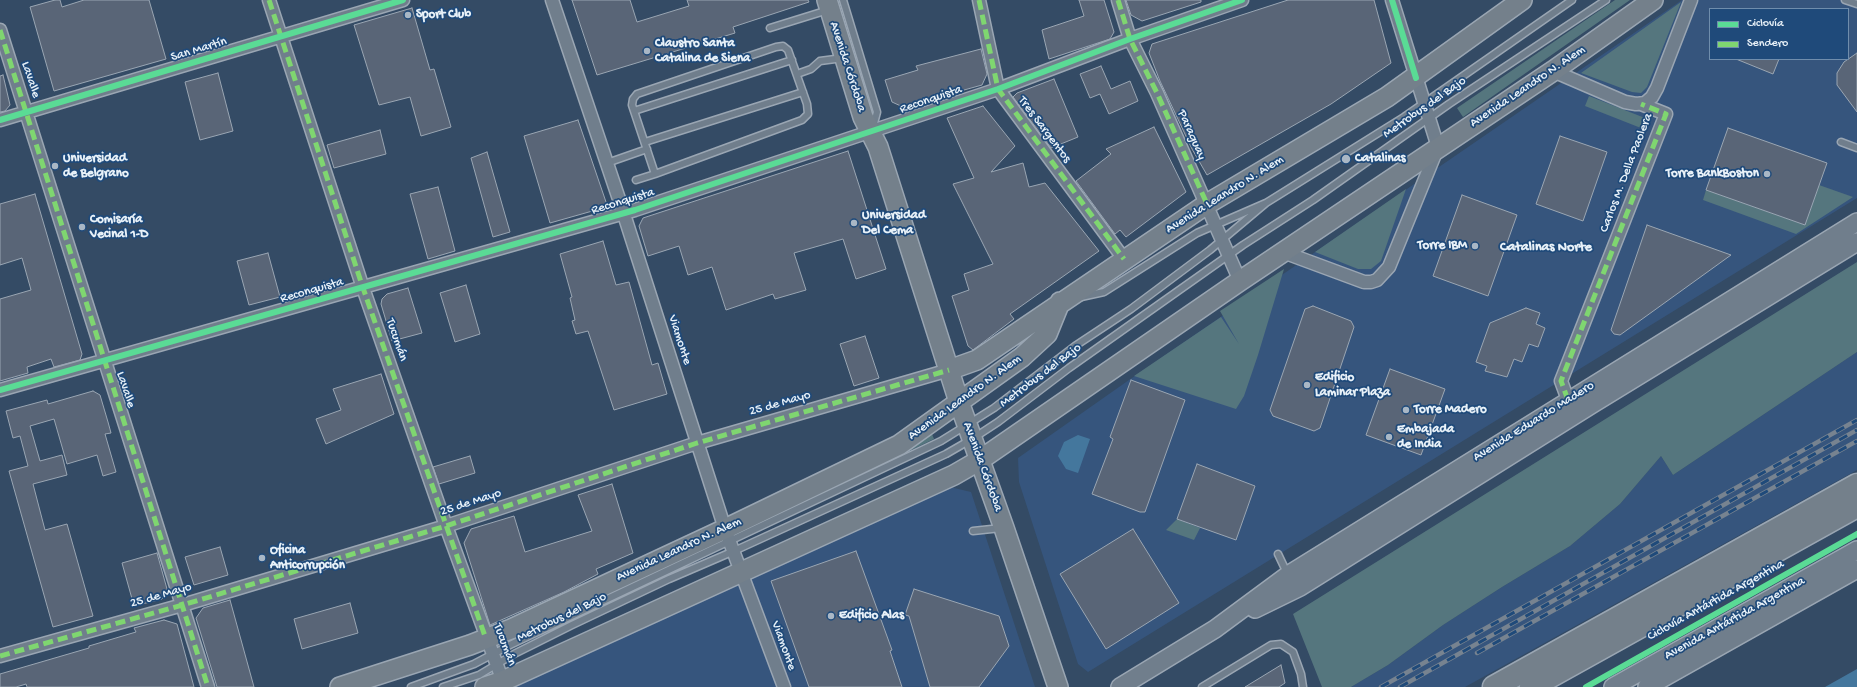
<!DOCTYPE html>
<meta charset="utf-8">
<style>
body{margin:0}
#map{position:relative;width:1857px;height:687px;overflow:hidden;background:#344b65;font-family:"Gochi Hand",sans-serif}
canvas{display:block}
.legend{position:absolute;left:1709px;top:8px;width:140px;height:52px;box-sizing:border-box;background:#1f4a7a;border:1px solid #6f8dac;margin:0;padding:5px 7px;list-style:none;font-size:12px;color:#e8f1f8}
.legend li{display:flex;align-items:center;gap:8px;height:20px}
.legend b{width:20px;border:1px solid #6f8dac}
</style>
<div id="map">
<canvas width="1857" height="687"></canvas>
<ul class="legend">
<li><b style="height:5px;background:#5adb95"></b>Ciclovía</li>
<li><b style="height:5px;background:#7fd670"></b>Sendero</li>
</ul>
</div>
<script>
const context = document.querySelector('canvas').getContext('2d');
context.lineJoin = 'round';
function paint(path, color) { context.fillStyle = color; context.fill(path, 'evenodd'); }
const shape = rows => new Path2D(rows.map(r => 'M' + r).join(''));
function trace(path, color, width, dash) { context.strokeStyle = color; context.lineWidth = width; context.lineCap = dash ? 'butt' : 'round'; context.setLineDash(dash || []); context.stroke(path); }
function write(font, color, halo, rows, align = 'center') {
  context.font = font + ' "Gochi Hand",sans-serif'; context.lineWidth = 3.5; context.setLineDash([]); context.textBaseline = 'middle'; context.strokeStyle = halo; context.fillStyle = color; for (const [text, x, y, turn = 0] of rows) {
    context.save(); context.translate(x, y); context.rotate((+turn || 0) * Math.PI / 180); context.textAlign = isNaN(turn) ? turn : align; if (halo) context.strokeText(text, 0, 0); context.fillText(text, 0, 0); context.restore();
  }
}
const built = shape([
 [1682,0,1857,0,1857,198,1088,672,1078,664,1019,482,1018,458,1129,380],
 [1710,9,1848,9,1848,59,1710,59],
 [1857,352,1857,470,1465,687,1351,687,1388,665,1443,625,1502,587,1570,546,1620,504,1661,456,1673,475],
 [950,487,971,492,1035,687,511,687]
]);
const green = shape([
 [1615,0,1630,0,1463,117,1457,108],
 [1681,2,1647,87,1641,93,1632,92,1581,73],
 [1589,96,1650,120,1646,130,1585,106],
 [1819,185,1853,197,1796,234,1703,200,1706,190,1805,225],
 [1406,189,1381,261,1371,269,1358,269,1315,252],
 [1857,262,1857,352,1673,475,1661,456,1620,504,1570,546,1502,587,1443,625,1388,665,1351,687,1322,687,1293,614],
 [1284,269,1258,355,1244,396,1236,409,1134,376,1221,317,1239,344,1220,311],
 [932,434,934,439,764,521,763,517],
 [1177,519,1200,528,1194,540,1166,530]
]);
const water = shape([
 [1078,435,1090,439,1078,473,1066,469,1058,456,1064,442],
 [1857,669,1857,687,1825,687]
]);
const building = shape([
 [55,0,60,0,62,7,84,0,149,0,166,59,54,91,30,7,55,0],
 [572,0,630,0,637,22,689,6,687,0,808,0,809,2,733,27,735,33,597,75,572,0],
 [1079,0,1104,0,1114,32,1110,39,1049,59,1042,30,1084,16,1079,0],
 [1126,0,1201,0,1201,2,1142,21,1131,15,1126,0],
 [1288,0,1374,0,1391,63,1331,104,1207,175,1192,149,1160,81,1149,53,1152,44,1288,0],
 [412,8,430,70,434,69,451,127,421,136,410,97,379,105,354,25,412,8],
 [981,49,987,74,982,85,903,107,892,102,885,80,918,70,916,66,981,49],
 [1857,53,1857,112,1837,85,1837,73,1844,62,1857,53],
 [1736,59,1779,59,1773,74,1736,59],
 [1101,66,1111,89,1130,81,1138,101,1109,114,1100,94,1090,98,1080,74,1101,66],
 [218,73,233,131,200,140,185,82,218,73],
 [3,75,10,105,5,111,0,112,0,76,3,75],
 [1054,79,1078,137,1051,148,1013,97,1017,93,1054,79],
 [983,106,1015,146,991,172,1023,163,1029,187,1045,183,1099,251,1010,314,1014,319,973,350,968,346,952,296,969,290,964,274,993,264,953,184,974,178,947,118,983,106],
 [578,120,606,202,603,208,550,223,524,136,578,120],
 [1154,127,1186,192,1126,237,1120,230,1115,234,1076,181,1111,154,1106,149,1154,127],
 [1728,128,1827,163,1805,225,1706,190,1728,128],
 [380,130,386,154,334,168,327,145,380,130],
 [1560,136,1607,152,1583,221,1536,204,1560,136],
 [848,151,886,269,856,279,843,239,794,253,806,290,775,299,773,294,726,310,712,267,688,275,679,246,648,256,639,226,643,218,848,151],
 [487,152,510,232,493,237,471,158,487,152],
 [438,187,455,251,428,259,410,194,438,187],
 [35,194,82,354,80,360,54,367,51,359,27,367,28,373,0,381,0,299,31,290,22,258,0,265,0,204,35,194],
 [1462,195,1517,215,1488,296,1433,276,1462,195],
 [1647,225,1731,255,1620,335,1614,334,1611,330,1647,225],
 [603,241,616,285,629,282,652,365,658,363,667,394,614,410,588,331,576,334,572,321,575,320,570,298,572,297,560,254,603,241],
 [268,253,280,297,249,305,237,261,268,253],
 [466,285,480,334,455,342,440,293,466,285],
 [408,288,422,333,392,341,381,304,382,299,387,294,408,288],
 [1313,306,1351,321,1354,327,1320,428,1314,431,1273,416,1270,410,1305,309,1313,306],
 [1526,308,1540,313,1536,324,1545,328,1538,347,1529,344,1522,362,1514,359,1507,377,1485,371,1487,366,1476,362,1490,323,1526,308],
 [865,336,879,378,854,386,840,344,865,336],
 [1390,369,1445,389,1421,455,1366,435,1390,369],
 [381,374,394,414,326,444,316,419,341,410,333,389,381,374],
 [1131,380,1185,400,1145,512,1140,512,1092,494,1113,439,1110,437,1131,380],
 [93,391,100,395,108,422,111,433,105,434,116,472,103,476,97,455,67,464,54,419,30,426,40,461,62,455,67,475,33,484,45,530,67,524,93,616,53,627,9,471,28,466,20,436,13,438,6,411,47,400,48,404,93,391],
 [470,456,475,473,439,484,433,467,470,456],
 [1197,464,1255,486,1236,540,1177,519,1197,464],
 [612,484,633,553,596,569,598,574,564,592,490,625,464,543,471,529,514,516,525,552,592,531,578,495,612,484],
 [1133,529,1179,603,1106,649,1060,574,1133,529],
 [220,547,228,575,194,585,185,557,220,547],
 [856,551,892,650,890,651,902,687,809,687,771,581,856,551],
 [157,553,167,589,162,599,134,606,122,563,157,553],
 [914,589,999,616,1009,646,979,687,930,687,909,616,905,615,914,589],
 [230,600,254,687,217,687,196,618,203,608,230,600],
 [350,603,358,633,302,649,294,619,350,603],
 [164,620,177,624,194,687,27,687,26,684,16,687,0,687,0,674,89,648,89,646,136,632,134,628,164,620],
 [1281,665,1285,683,1279,687,1245,687,1281,665]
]);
const lane = shape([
 [843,0,877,112,873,127],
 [1845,0,1857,4],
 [770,28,828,10],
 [797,74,811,69,820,61,843,58],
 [634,111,792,60],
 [645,142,803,92],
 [1841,142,1857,148],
 [607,163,647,149],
 [636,180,655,174,802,120,808,114,807,104,788,50,783,46,776,47,637,94,633,99,632,105,655,174],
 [1081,297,1104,292,1197,233,1266,203,1404,117,1572,0],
 [973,531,1001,528],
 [1278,554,1287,573],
 [411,687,474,664,510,645,941,441,994,408,1075,346,1131,309,1210,250,1266,203],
 [443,687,479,675,514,654,572,625,669,579,734,551,946,454,972,439,998,422,1069,368,1243,245,1313,200,1449,104,1606,0],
 [1202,687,1271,645,1281,644,1293,652,1301,674,1303,687]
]);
const street = shape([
 [269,0,363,288,446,526,505,687],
 [552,0,620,202,725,529,784,687],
 [979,0,998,89,1124,259],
 [1118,0,1130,39,1157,93,1240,281],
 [0,30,208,687],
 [1553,71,1625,102,1636,104,1645,103,1652,97,1657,88,1691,0],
 [0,120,403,0],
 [1283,252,1364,282,1371,282,1377,280,1389,267,1438,147,1392,0],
 [0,390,635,210,998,89,1130,39,1242,0],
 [1568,400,1561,381,1666,114,1641,104],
 [0,656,186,604,446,526,697,443,949,370]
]);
const secondary = shape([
 [1255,609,1300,587,1594,403,1857,242],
 [1120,687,1215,629,1288,575,1857,222],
 [1613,687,1857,550],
 [1647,687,1857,569]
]);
const primary = shape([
 [827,0,863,117,878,147,959,402,1004,528,1058,687],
 [949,370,977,360,1207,204,1387,97,1522,0],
 [340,687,470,645,511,629,725,529,899,445,1022,357,1047,334,1060,302],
 [485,687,503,681,954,475,980,460,1240,281,1553,71,1653,0]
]);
const highway = shape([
 [1494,687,1857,485],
 [1531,687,1857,506]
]);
const rail = shape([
 [1477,653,1857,441],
 [1381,687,1857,420],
 [1400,687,1857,430]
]);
const quiet = shape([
 [269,0,363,288,486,639],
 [979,0,998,89,1124,259],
 [1118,0,1130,39,1157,93,1207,204],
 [0,30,208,687],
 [1568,400,1561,381,1666,114,1641,104],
 [0,656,186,604,446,526,697,443,949,370]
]);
const cycleway = shape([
 [1392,0,1416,78],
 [0,120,403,0],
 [0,390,635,210,998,89,1130,39,1242,0],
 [1586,687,1857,534]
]);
const markers = [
 [408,15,4,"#a9b7c5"],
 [647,51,4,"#a9b7c5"],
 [1346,159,5,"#a9b7c5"],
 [55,166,4,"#a9b7c5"],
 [1767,174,4,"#a9b7c5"],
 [854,223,4,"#a9b7c5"],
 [82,227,4,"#a9b7c5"],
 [1475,246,4,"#a9b7c5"],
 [1307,385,4,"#a9b7c5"],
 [1406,410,4,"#a9b7c5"],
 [1389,437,4,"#a9b7c5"],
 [262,558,4,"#a9b7c5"],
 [831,616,4,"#a9b7c5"]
];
const poiNames = [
 ["Sport Club",416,15],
 ["Claustro Santa",655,44],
 ["Catalina de Siena",655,59],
 ["Universidad",63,159],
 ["de Belgrano",63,174],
 ["Catalinas",1355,159],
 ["Torre BankBoston",1759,174,"right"],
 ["Universidad",862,216],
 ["Del Cema",862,231],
 ["Comisaría",90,220],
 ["Vecinal 1-D",90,235],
 ["Torre IBM",1467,246,"right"],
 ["Edificio",1315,378],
 ["Laminar Plaza",1315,393],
 ["Torre Madero",1414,410],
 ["Embajada",1397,430],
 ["de India",1397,445],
 ["Oficina",270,551],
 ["Anticorrupción",270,566],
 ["Edificio Alas",839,616]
];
const streetNames = [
 ["San Martín",199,50,-17],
 ["Avenida Córdoba",847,67,72],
 ["Lavalle",30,80,72],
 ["Avenida Leandro N. Alem",1528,87,-34],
 ["Reconquista",931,100,-19],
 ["Metrobus del Bajo",1425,108,-35],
 ["Tres Sargentos",1044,130,53],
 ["Paraguay",1191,135,66],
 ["Carlos M. Della Paolera",1627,173,-69],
 ["Avenida Leandro N. Alem",1225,195,-32],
 ["Reconquista",623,202,-17],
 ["Reconquista",312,291,-16],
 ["Tucumán",396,340,71],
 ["Viamonte",679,340,72],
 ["Metrobus del Bajo",1041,376,-37],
 ["Lavalle",125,390,72],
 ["Avenida Leandro N. Alem",965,398,-36],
 ["25 de Mayo",780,404,-16],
 ["Avenida Eduardo Madero",1534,422,-32],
 ["Avenida Córdoba",982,467,70],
 ["25 de Mayo",471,503,-18],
 ["Avenida Leandro N. Alem",679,550,-25],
 ["25 de Mayo",161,596,-16],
 ["Ciclovía Antártida Argentina",1716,601,-29],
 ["Metrobus del Bajo",562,618,-26],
 ["Avenida Antártida Argentina",1735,619,-29],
 ["Tucumán",504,645,69],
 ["Viamonte",783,646,70]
];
const neighbourhoodNames = [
 ["Catalinas Norte",1546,248]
];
paint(built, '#36557d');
paint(green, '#55767e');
paint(water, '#44779d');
paint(building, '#596577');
trace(building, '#9aa6b3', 1);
trace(lane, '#9aa6b3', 9);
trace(street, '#9aa6b3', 15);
trace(secondary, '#9aa6b3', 20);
trace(primary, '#9aa6b3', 22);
trace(highway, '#9aa6b3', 25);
trace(lane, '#707e8c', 6);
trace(street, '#707e8c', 12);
trace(secondary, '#707e8c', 17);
trace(primary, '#74808b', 19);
trace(highway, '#74808b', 22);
trace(rail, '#778390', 4.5);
trace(rail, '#1f4a7a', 3, [9]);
trace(quiet, '#7fd670', 5, [10, 5]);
trace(cycleway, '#5adb95', 6);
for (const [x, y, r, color] of markers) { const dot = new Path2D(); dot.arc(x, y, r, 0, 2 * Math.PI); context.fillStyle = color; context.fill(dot); trace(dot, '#1f4a7a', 1.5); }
write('bold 13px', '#e8f1f8', '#1f4a7a', poiNames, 'left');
write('13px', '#e8f1f8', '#1f4a7a', streetNames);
write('bold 14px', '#e8f1f8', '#1f4a7a', neighbourhoodNames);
</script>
